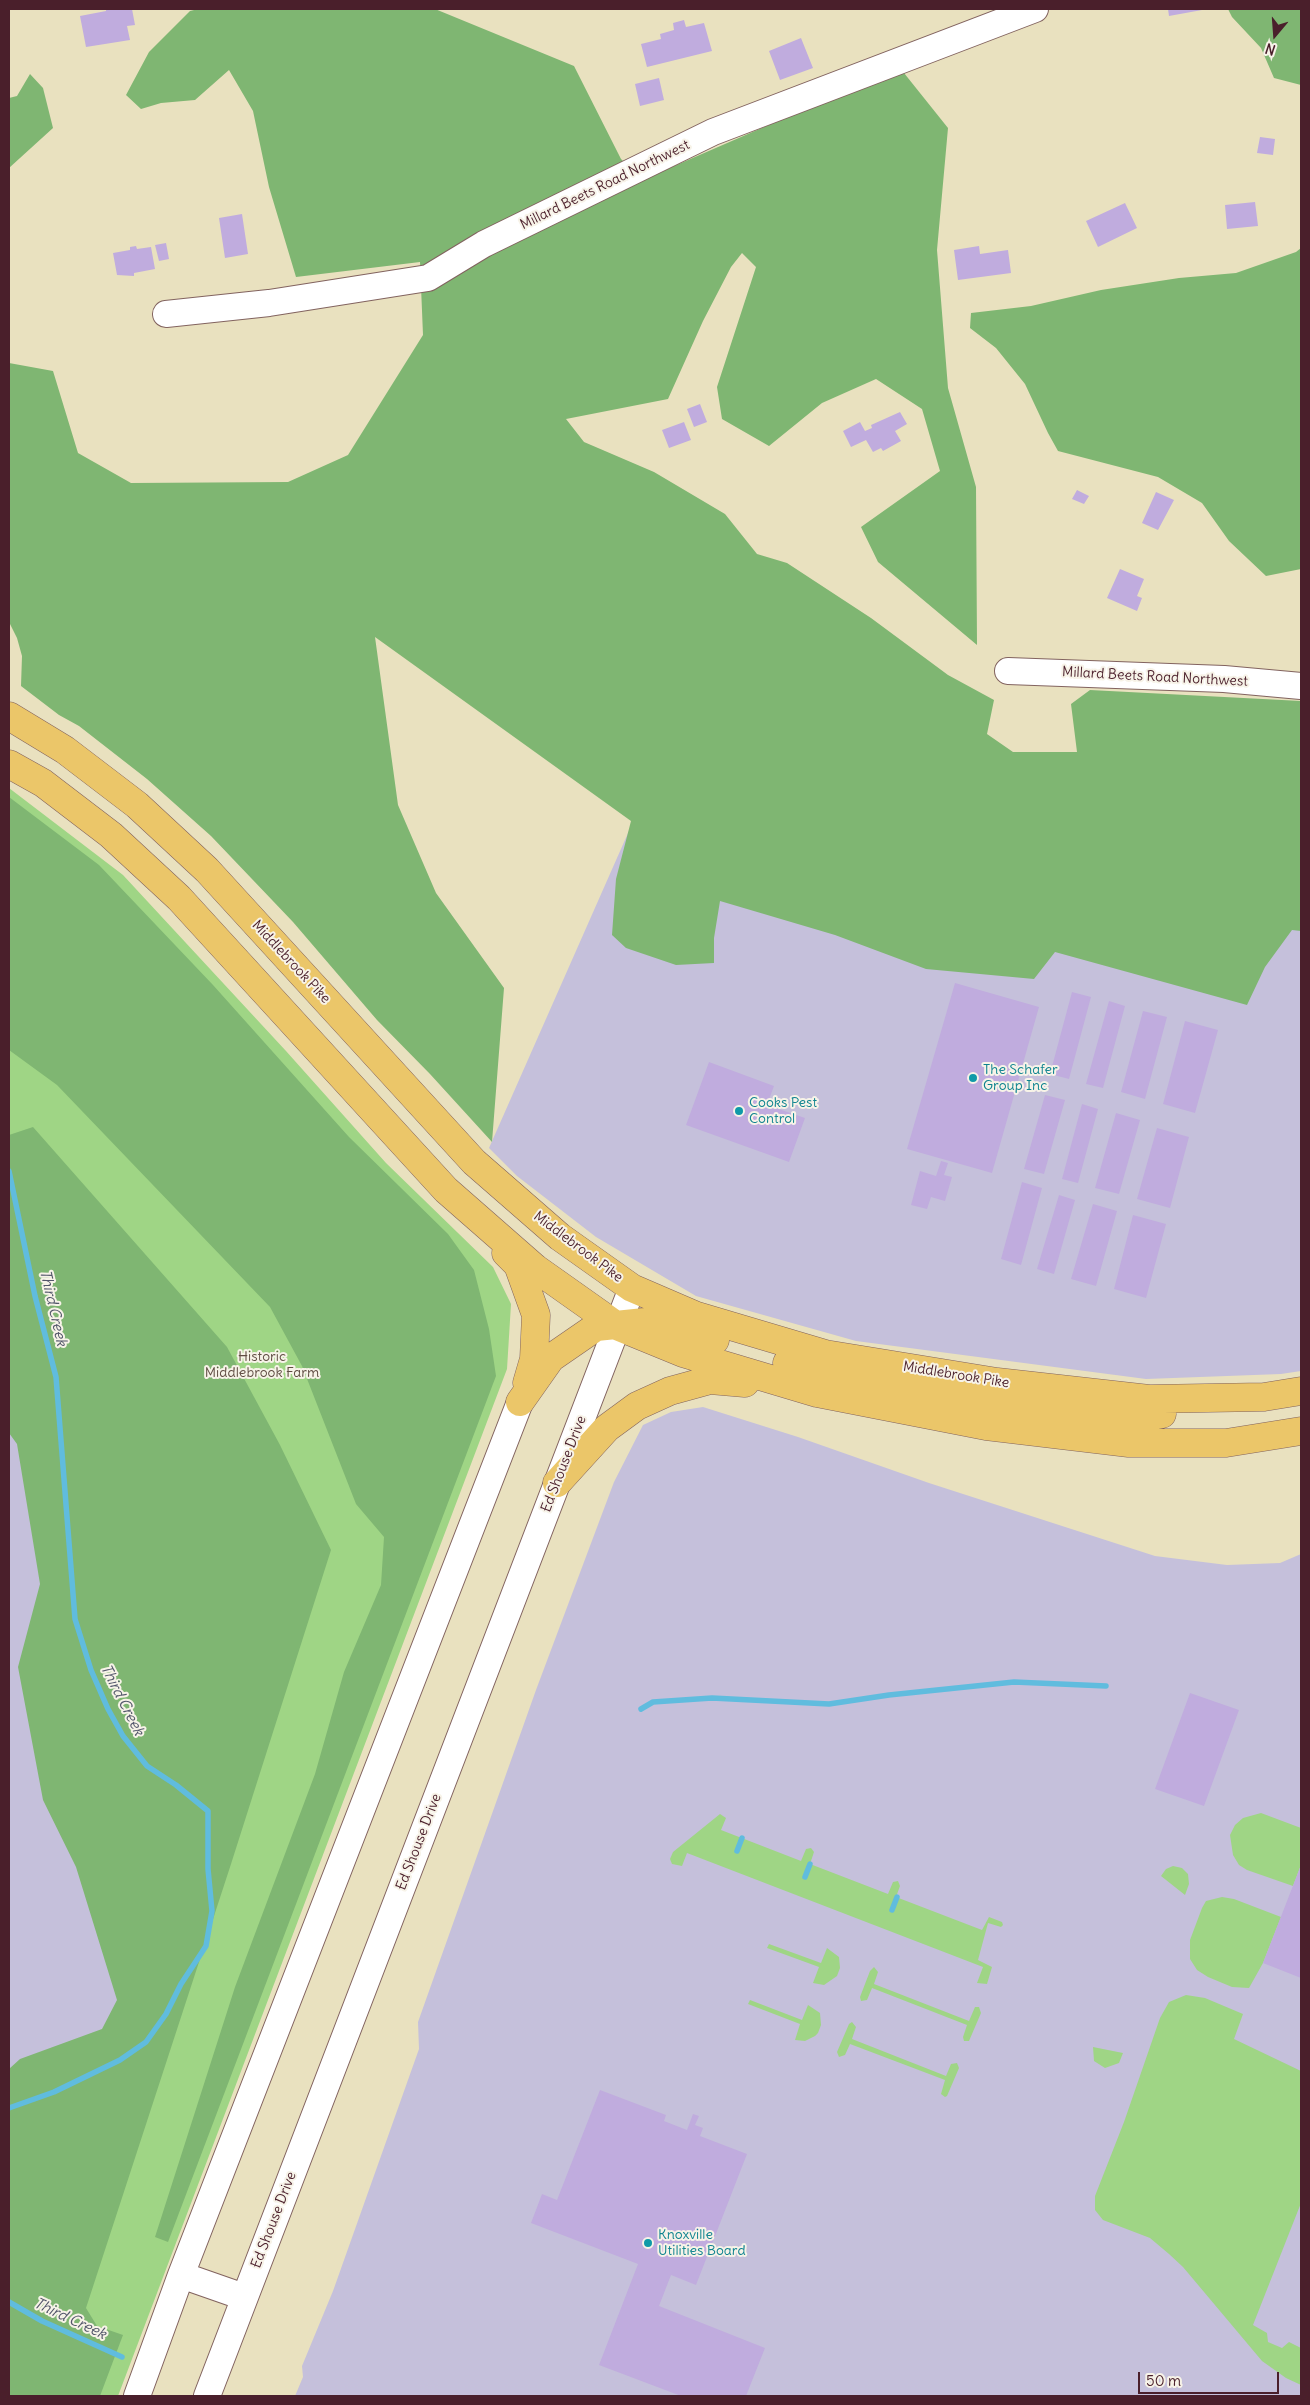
<!DOCTYPE html>
<style>
body{margin:0}
#map{position:relative;width:1310px;height:2405px;overflow:hidden;background:#e9e1bf;font-family:Delius,sans-serif}
canvas{display:block}
.frame{position:absolute;inset:0;border:10px solid #4a1f2b;pointer-events:none}
.north{position:absolute;left:1250px;top:10px;width:50px;height:50px;-webkit-text-stroke:4px #f7f3e8;paint-order:stroke;rotate:198deg;font-size:14px;font-weight:700;line-height:20px;text-align:center;color:#4a1f2b}
.north::after{content:'';display:block;margin:auto;width:18px;height:22px;background:#4a1f2b;clip-path:polygon(50% 0,100% 100%,50% 72%,0 100%)}
.scale{position:absolute;left:1138px;top:2372px;width:141px;height:22px;box-sizing:border-box;border:2px solid #4a1f2b;border-top:0;padding-left:6px;font-size:15px;line-height:18px;white-space:nowrap;color:#4a1f2b;-webkit-text-stroke:4px #f7f3e8;paint-order:stroke}
</style>
<div id="map">
<canvas width="1310" height="2405"></canvas>
<div class="frame"></div>
<div class="north">N</div>
<div class="scale">50 m</div>
</div>
<script>
const context = document.querySelector('canvas').getContext('2d');
context.lineJoin = 'round';
function paint(path, color) { context.fillStyle = color; context.fill(path, 'evenodd'); }
const shape = rows => new Path2D(rows.map(r => 'M' + r).join(''));
function trace(path, color, width, dash) { context.strokeStyle = color; context.lineWidth = width; context.lineCap = dash ? 'butt' : 'round'; context.setLineDash(dash || []); context.stroke(path); }
function write(font, color, halo, rows, align = 'center') {
  context.font = font + ' Delius,sans-serif'; context.lineWidth = 4; context.setLineDash([]); context.textBaseline = 'middle'; context.strokeStyle = halo; context.fillStyle = color; for (const [text, x, y, turn = 0] of rows) {
    context.save(); context.translate(x, y); context.rotate((+turn || 0) * Math.PI / 180); context.textAlign = isNaN(turn) ? turn : align; if (halo) context.strokeText(text, 0, 0); context.fillText(text, 0, 0); context.restore();
  }
}
const industrial = shape([
 [647,790,1301,877,1301,1371,1281,1374,1146,1379,856,1341,696,1296,596,1237,517,1176,489,1148],
 [9,1380,142,2024,9,2081],
 [703,1407,798,1437,929,1483,1155,1556,1227,1565,1280,1563,1301,1554,1301,2396,295,2396,303,2377,302,2366,333,2291,419,2049,418,2022,536,1690,614,1482,643,1425,671,1412]
]);
const green = shape([
 [9,788,123,875,286,1051,386,1163,493,1267,511,1304,507,1369,118,2396,98,2396,9,2361,142,2024,54,1587,9,1380],
 [1261,1813,1301,1828,1301,1865,1293,1886,1247,1870,1239,1865,1233,1855,1230,1835,1235,1825,1243,1818],
 [720,1814,726,1818,721,1830,801,1861,806,1849,811,1848,814,1852,810,1864,888,1894,893,1882,898,1881,900,1886,896,1897,982,1930,989,1917,1002,1922,1003,1925,1001,1927,988,1923,978,1960,992,1967,987,1984,977,1983,983,1967,687,1853,682,1866,672,1864,670,1859,673,1852],
 [1173,1866,1182,1868,1188,1874,1189,1884,1185,1895,1161,1876,1166,1869],
 [1222,1897,1234,1899,1281,1917,1263,1963,1249,1988,1232,1987,1208,1977,1197,1970,1190,1959,1190,1940,1202,1908,1206,1901],
 [769,1944,821,1963,827,1948,839,1957,840,1968,837,1976,824,1985,813,1983,819,1967,767,1948],
 [874,1967,878,1972,874,1984,969,2021,975,2007,979,2007,981,2013,969,2041,964,2041,963,2037,967,2025,872,1988,867,2000,861,2001,860,1997,870,1971],
 [1186,1995,1205,1998,1243,2014,1234,2039,1301,2071,1301,2203,1253,2325,1267,2333,1268,2342,1282,2348,1289,2342,1301,2348,1301,2385,1286,2378,1262,2361,1183,2267,1169,2254,1150,2238,1103,2220,1095,2210,1095,2196,1124,2122,1160,2018,1169,2002],
 [750,2000,802,2020,808,2005,820,2013,821,2025,818,2033,815,2036,805,2041,795,2040,800,2024,748,2004],
 [852,2022,856,2027,852,2039,946,2076,951,2064,957,2063,959,2068,947,2096,945,2097,941,2094,945,2080,850,2044,845,2055,839,2057,837,2052,849,2024],
 [1093,2047,1123,2053,1119,2063,1105,2068,1094,2061]
]);
const forest = shape([
 [198,9,435,9,574,66,621,159,642,180,900,68,948,128,937,250,948,388,976,487,977,645,878,562,861,527,940,471,922,409,876,379,822,403,769,446,722,419,717,387,756,267,742,253,731,267,703,321,668,399,566,419,584,442,654,472,725,514,757,554,787,563,871,618,948,675,994,700,987,734,1013,752,1077,752,1071,704,1090,690,1301,701,1301,931,1292,930,1265,967,1247,1005,1055,952,1034,979,926,969,835,935,720,901,714,938,714,963,676,965,626,948,612,935,616,879,631,821,375,637,398,805,436,893,504,988,492,1142,430,1074,377,1020,293,922,211,836,147,779,79,726,59,715,21,686,22,656,17,638,9,622,9,363,53,371,78,453,131,483,288,482,348,455,423,335,420,262,296,277,269,187,253,111,229,70,195,100,161,103,141,109,126,95,149,52,190,11],
 [1228,9,1301,9,1301,85,1274,78,1261,48,1232,17],
 [30,74,43,88,53,128,9,168,9,98,17,96],
 [1301,248,1301,569,1266,576,1229,541,1202,503,1158,477,1058,451,1048,433,1025,384,996,348,970,328,971,313,1031,306,1101,290,1179,278,1236,273,1296,252],
 [9,797,99,865,213,985,349,1137,448,1234,474,1270,489,1329,496,1376,168,2242,155,2237,235,1987,315,1774,344,1672,381,1585,384,1537,356,1504,302,1366,270,1307,57,1085,9,1050],
 [33,1127,227,1347,280,1445,331,1550,231,1864,86,2308,97,2326,123,2335,100,2396,9,2396,9,2069,20,2059,102,2029,117,2000,76,1867,43,1800,18,1667,40,1584,17,1444,9,1433,9,1135]
]);
const stream = shape([
 [9,1171,35,1296,56,1377,75,1619,91,1670,108,1709,123,1736,147,1766,176,1785,208,1811,208,1869,212,1911,206,1946,181,1984,166,2014,146,2042,120,2060,54,2092,9,2108],
 [641,1709,653,1702,712,1698,829,1704,889,1695,1014,1682,1106,1686],
 [737,1851,742,1838],
 [805,1877,810,1864],
 [892,1910,897,1897],
 [9,2302,42,2321,122,2357]
]);
const building = shape([
 [106,9,132,9,135,25,127,26,130,40,86,47,80,16,106,11],
 [1168,9,1201,9,1202,10,1169,16],
 [684,20,686,27,704,23,712,51,647,67,641,44,661,39,660,34,674,30,673,23],
 [801,38,813,68,780,80,769,51],
 [659,78,664,100,640,106,635,84],
 [1260,137,1275,139,1273,155,1257,153],
 [1255,202,1258,226,1227,229,1225,205],
 [1125,203,1137,228,1098,247,1086,221],
 [242,214,248,254,225,258,219,218],
 [166,243,169,259,159,261,155,245],
 [136,246,137,249,151,247,155,269,134,273,134,276,117,275,113,253,130,250,130,247],
 [979,246,980,254,1008,250,1011,273,958,280,954,250],
 [700,404,707,422,694,427,687,409],
 [900,412,907,424,895,431,901,441,883,451,881,448,873,452,866,440,851,447,843,431,860,422,865,431,872,428,871,425],
 [684,422,691,440,669,448,662,430],
 [1077,490,1089,496,1084,504,1072,499],
 [1156,492,1174,500,1158,530,1142,523],
 [1120,569,1144,579,1137,596,1142,598,1137,611,1107,598],
 [955,983,1039,1007,992,1173,907,1149],
 [1072,992,1091,997,1069,1079,1050,1074],
 [1109,1001,1125,1006,1103,1088,1086,1084],
 [1143,1011,1167,1017,1145,1099,1121,1092],
 [1185,1021,1218,1030,1195,1113,1163,1104],
 [709,1062,774,1086,767,1105,805,1118,789,1162,686,1125],
 [1045,1095,1065,1100,1044,1174,1024,1169],
 [1082,1104,1098,1109,1078,1183,1062,1179],
 [1116,1113,1140,1120,1119,1194,1095,1188],
 [1157,1128,1189,1137,1170,1208,1137,1199],
 [941,1161,948,1163,944,1175,952,1177,945,1201,931,1197,927,1209,911,1205,920,1171,936,1176],
 [1022,1182,1042,1188,1021,1265,1001,1259],
 [1059,1195,1075,1200,1054,1274,1037,1269],
 [1093,1204,1117,1211,1096,1286,1071,1279],
 [1133,1215,1166,1224,1146,1298,1114,1289],
 [1190,1693,1239,1710,1204,1806,1155,1789],
 [1301,1865,1301,1978,1263,1963],
 [600,2090,666,2115,664,2121,687,2130,693,2114,699,2116,695,2125,703,2128,700,2136,747,2154,696,2285,671,2275,659,2306,765,2348,746,2396,681,2396,599,2365,638,2264,531,2223,542,2194,557,2200]
]);
const minor = shape([
 [166,314,269,303,428,278,484,244,713,132,1035,9],
 [1008,671,1224,679,1301,686],
 [181,2275,244,2297],
 [137,2396,181,2275,520,1402],
 [207,2396,632,1288]
]);
const major = shape([
 [9,716,65,750,137,805,207,870,474,1162,560,1237,632,1288,697,1316,825,1354,997,1382,1149,1399,1264,1397,1301,1391],
 [9,764,43,783,111,835,179,898,446,1190,535,1268,617,1326,683,1353,817,1393,986,1426,1129,1443,1226,1443,1301,1431],
 [506,1253,518,1265,536,1315,534,1359,527,1383],
 [787,1363,828,1375,1049,1410,1147,1417,1162,1414],
 [520,1402,551,1358,596,1327,645,1322,686,1331,715,1340],
 [557,1483,607,1428,637,1406,670,1391,710,1380,745,1383]
]);
const markers = [
 [973,1078,5,"#0f9aa8"],
 [739,1111,5,"#0f9aa8"],
 [648,2243,5,"#0f9aa8"]
];
const streetNames = [
 ["Millard Beets Road Northwest",605,185,-26],
 ["Millard Beets Road Northwest",1155,677,3],
 ["Middlebrook Pike",291,962,47],
 ["Middlebrook Pike",578,1247,37],
 ["Middlebrook Pike",956,1375,9],
 ["Ed Shouse Drive",564,1464,-69],
 ["Ed Shouse Drive",419,1842,-69],
 ["Ed Shouse Drive",274,2220,-69]
];
const cultureNames = [
 ["The Schafer",983,1070],
 ["Group Inc",983,1086],
 ["Cooks Pest",749,1103],
 ["Control",749,1119],
 ["Knoxville",658,2235],
 ["Utilities Board",658,2251]
];
const parkNames = [
 ["Historic",262,1357],
 ["Middlebrook Farm",262,1373]
];
const waterNames = [
 ["Third Creek",53,1308,77],
 ["Third Creek",122,1700,63],
 ["Third Creek",70,2319,25]
];
paint(industrial, '#c5c0db');
paint(green, '#9fd585');
paint(forest, '#7fb672');
trace(stream, '#60bcde', 5.5);
paint(building, '#c0acde');
trace(minor, '#82635f', 28);
trace(major, '#82635f', 29);
trace(minor, '#fff', 26);
trace(major, '#ebc669', 28);
for (const [x, y, r, color] of markers) { const dot = new Path2D(); dot.arc(x, y, r, 0, 2 * Math.PI); context.fillStyle = color; context.fill(dot); trace(dot, '#f7f3e8', 2); }
write('14px', '#4a1f2b', '#f7f3e8', streetNames);
write('14px', '#0d838f', '#f7f3e8', cultureNames, 'left');
write('14px', '#5f4c42', '#f7f3e8', parkNames);
write('italic 15px', '#52566a', '#f7f3e8', waterNames);
</script>
